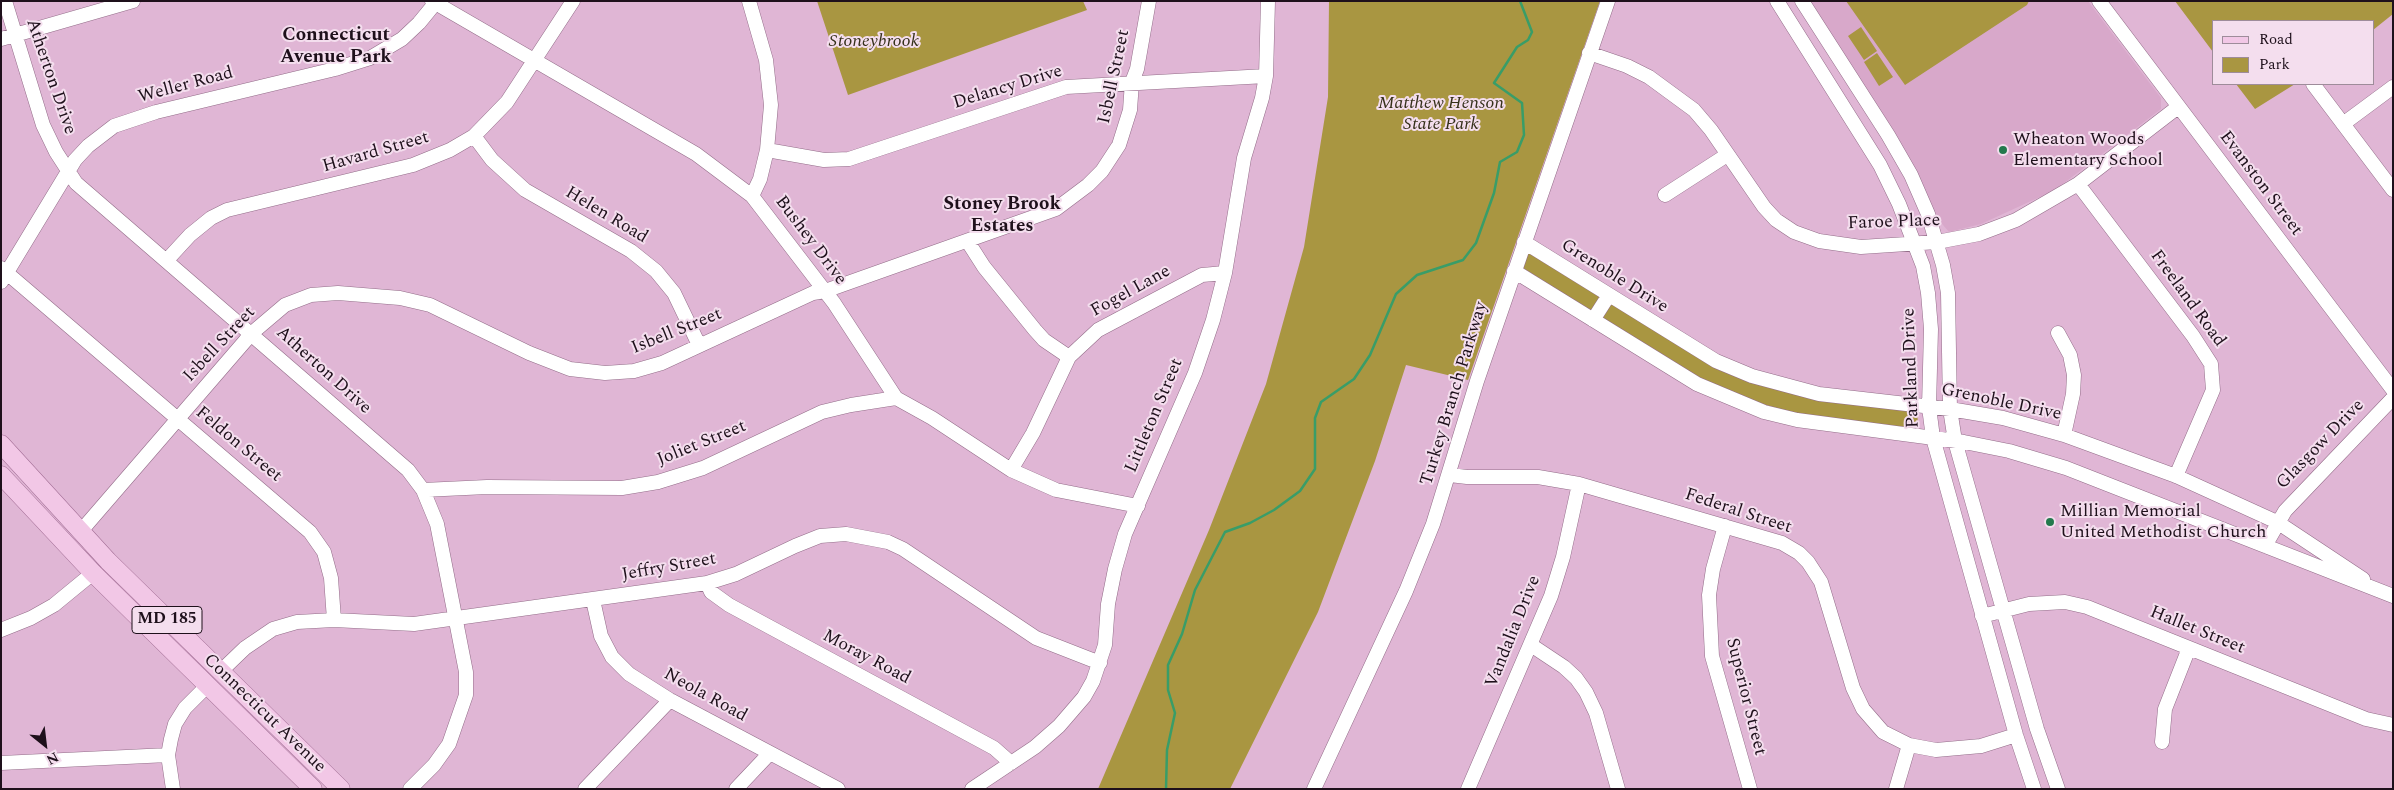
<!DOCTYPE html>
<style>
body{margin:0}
#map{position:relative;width:2394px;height:790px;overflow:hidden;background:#e0b6d5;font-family:Spectral,serif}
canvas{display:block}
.frame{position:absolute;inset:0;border:2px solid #1e101b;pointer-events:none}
.legend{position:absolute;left:2212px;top:20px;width:162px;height:65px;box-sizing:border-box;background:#f4deee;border:1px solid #9e8c9a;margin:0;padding:6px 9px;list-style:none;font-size:15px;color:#1e101b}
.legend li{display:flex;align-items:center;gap:10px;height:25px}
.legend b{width:25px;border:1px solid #9e8c9a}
.north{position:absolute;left:20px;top:720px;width:50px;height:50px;-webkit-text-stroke:4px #f4deee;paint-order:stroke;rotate:151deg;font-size:14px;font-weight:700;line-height:20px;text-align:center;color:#1e101b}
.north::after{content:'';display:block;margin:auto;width:18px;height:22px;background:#1e101b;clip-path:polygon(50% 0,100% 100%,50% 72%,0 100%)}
</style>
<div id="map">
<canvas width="2394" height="790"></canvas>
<div class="frame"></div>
<ul class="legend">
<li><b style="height:6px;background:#f2c7e6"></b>Road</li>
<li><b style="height:14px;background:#a99641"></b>Park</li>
</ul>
<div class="north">N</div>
</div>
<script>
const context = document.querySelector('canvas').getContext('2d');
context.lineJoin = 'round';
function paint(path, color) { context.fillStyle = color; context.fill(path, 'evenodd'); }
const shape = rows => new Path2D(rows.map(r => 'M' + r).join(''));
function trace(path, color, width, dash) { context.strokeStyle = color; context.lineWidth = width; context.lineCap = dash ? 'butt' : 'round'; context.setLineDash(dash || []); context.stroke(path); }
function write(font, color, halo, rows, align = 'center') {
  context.font = font + ' Spectral,serif'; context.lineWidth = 4; context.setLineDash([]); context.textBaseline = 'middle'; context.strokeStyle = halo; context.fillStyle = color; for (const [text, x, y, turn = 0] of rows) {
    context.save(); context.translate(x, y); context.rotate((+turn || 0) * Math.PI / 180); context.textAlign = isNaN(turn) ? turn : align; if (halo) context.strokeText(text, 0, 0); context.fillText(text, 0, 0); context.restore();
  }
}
const built = shape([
 [1810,1,2088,1,2161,98,2161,109,2055,190,1981,224,1949,232,1937,218]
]);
const green = shape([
 [817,1,1083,1,1087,10,848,95],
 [1329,1,1600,1,1468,380,1406,365,1375,461,1318,612,1230,789,1098,789,1209,530,1266,384,1304,247,1328,97],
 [1846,1,2029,1,2027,5,1905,85],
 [2175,1,2393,1,2393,14,2373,30,2373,21,2213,21,2213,52],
 [1861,27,1877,51,1864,60,1848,36],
 [1877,53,1893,77,1879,86,1864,62],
 [2236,84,2295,84,2255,109],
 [1529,253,1602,297,1591,313,1523,268,1526,254],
 [1611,303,1722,369,1917,411,1918,424,1910,429,1833,420,1786,411,1749,400,1703,382,1600,318]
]);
const stream = shape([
 [1166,789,1167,750,1175,713,1168,690,1168,665,1182,634,1195,590,1225,532,1250,523,1274,510,1300,491,1315,469,1315,418,1321,402,1354,379,1370,355,1396,294,1417,275,1463,260,1476,243,1494,193,1500,162,1517,152,1524,135,1522,103,1494,83,1517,47,1528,40,1532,32,1520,1]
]);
const minor = shape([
 [5,1,43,125,56,152,76,183,408,470,423,490,437,524,466,672,466,695,449,744,434,765,410,789],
 [432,1,696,154,752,196,834,303,896,398,932,418,1011,470,1056,490,1138,506],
 [749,1,766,60,771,105,767,150,760,179,752,196],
 [1777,1,1880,165,1899,204,1923,266,1928,293,1931,329,1929,407,1933,438,2016,735,2034,789],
 [1802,1,1888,135,1911,175,1928,214,1943,265,1948,293,1950,409,1955,441,2037,729,2058,789],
 [2099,1,2393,390],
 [1,39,133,1],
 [1589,53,1627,66,1649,77,1694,110,1711,130,1764,207,1776,220,1794,232,1819,241,1861,247,1937,242,1979,234,2016,220,2078,184,2178,107],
 [2313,84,2393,190],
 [2343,124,2393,87],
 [474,136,492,160,525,190,631,251,656,271,674,293,699,345],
 [767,150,824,160,849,159,1066,87,1266,76],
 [2078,184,2193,336,2211,364,2213,390,2176,476],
 [1665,195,1727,155],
 [968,242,984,267,1035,330,1044,340,1069,357],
 [1524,242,1716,361,1752,376,1819,394,1950,409,2003,418,2064,435,2176,476,2277,522,2363,579],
 [167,260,190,235,211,218,227,210,413,165,450,150,474,136,507,102,573,1],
 [1,268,310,532,324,552,331,578,334,620],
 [1514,271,1697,384,1764,412,1797,420,1964,442,2009,451,2066,468,2393,596],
 [1,282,75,160,88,146,114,126,156,112,335,69,370,58,402,39,419,23,437,1],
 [1593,320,1609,295],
 [2058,333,2070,355,2074,375,2073,394,2064,435],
 [1011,470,1033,433,1069,357,1098,330,1202,275,1225,273],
 [1450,475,1467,477,1538,477,1579,484,1782,543,1799,553,1808,562,1821,582,1853,688,1863,709,1883,732,1909,745,1936,750,1981,746,2016,735],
 [423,490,487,487,622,488,658,482,703,468,822,412,851,405,896,398],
 [1725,526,1713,569,1709,595,1712,656,1750,789],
 [81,531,252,333,285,305,311,295,338,293,400,298,430,305,529,353,570,369,605,373,634,371,662,363,813,293,825,291,1056,209,1088,185,1102,171,1119,145,1130,110,1132,82,1137,69,1149,1],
 [2265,546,2285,511,2393,398],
 [707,583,711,592,729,605,994,748,1011,763],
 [593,600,601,636,612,657,629,674,670,700,838,789],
 [1982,616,2029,604,2065,602,2087,607,2366,719,2393,725],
 [1,630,31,618,54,605,93,573],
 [1531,645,1564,667,1576,678,1586,692,1596,713,1618,789],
 [220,672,245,648,273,629,297,622,334,620,414,624,707,583,736,574,795,546,820,536,846,534,888,542,903,549,1036,638,1100,663],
 [2162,742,2165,709,2189,648],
 [1,763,168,755],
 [173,789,168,755,171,739,175,724,185,708,207,686],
 [585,789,670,700],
 [736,789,770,753],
 [972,789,1035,747,1059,726,1084,697,1093,681,1105,645,1108,604,1115,569,1125,534,1195,373,1213,320,1225,273,1244,158,1262,98,1266,76,1268,1],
 [1314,789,1406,591,1433,524,1477,381,1608,1],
 [1468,789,1551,596,1563,557,1579,484],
 [1896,789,1909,745]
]);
const major = shape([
 [1,444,108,561,341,789],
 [1,475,93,573,313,789]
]);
const markers = [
 [2003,150,5,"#23794d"],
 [2050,522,5,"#23794d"]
];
const shields = [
 [167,620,70]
];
const shieldNames = [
 ["MD 185",167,620]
];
const parkNames = [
 ["Stoneybrook",874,42],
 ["Matthew Henson",1441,104],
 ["State Park",1441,125]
];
const streetNames = [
 ["Atherton Drive",50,77,71],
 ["Isbell Street",1115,77,-78],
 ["Weller Road",186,86,-15],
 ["Delancy Drive",1008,88,-17],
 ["Havard Street",376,153,-16],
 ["Evanston Street",2260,184,53],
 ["Helen Road",606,216,31],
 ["Faroe Place",1894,223,-2],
 ["Bushey Drive",810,241,53],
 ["Grenoble Drive",1614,277,32],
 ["Fogel Lane",1131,292,-29],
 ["Freeland Road",2187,299,54],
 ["Isbell Street",677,332,-22],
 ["Isbell Street",220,345,-47],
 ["Parkland Drive",1912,368,-92],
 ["Atherton Drive",323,371,42],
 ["Turkey Branch Parkway",1455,394,-73],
 ["Grenoble Drive",2001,403,12],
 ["Littleton Street",1155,416,-67],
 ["Joliet Street",702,444,-22],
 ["Feldon Street",238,445,40],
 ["Glasgow Drive",2321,445,-46],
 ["Federal Street",1738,512,18],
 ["Jeffry Street",669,568,-10],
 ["Hallet Street",2197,631,22],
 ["Vandalia Drive",1514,632,-68],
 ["Moray Road",866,658,28],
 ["Neola Road",705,696,29],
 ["Superior Street",1745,697,76],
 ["Connecticut Avenue",264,714,44]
];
const poiNames = [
 ["Wheaton Woods",2013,140],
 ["Elementary School",2013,161],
 ["Millian Memorial",2060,512],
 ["United Methodist Church",2060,533]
];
const neighbourhoodNames = [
 ["Connecticut",336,36],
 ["Avenue Park",336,58],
 ["Stoney Brook",1002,205],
 ["Estates",1002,227]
];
paint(built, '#d8a8ca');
paint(green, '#a99641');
trace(stream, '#399d68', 2.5);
trace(minor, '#936d89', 15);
trace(major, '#a26e95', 19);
trace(minor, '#fff', 14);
trace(major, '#f2c7e6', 18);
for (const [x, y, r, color] of markers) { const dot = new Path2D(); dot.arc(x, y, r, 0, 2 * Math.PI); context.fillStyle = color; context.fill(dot); trace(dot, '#f4deee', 2); }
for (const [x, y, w] of shields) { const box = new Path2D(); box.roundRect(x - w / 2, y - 13.5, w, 27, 4); context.fillStyle = '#f4deee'; context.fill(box); trace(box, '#1e101b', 1); }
write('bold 16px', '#1e101b', null, shieldNames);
write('italic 18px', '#35301a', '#f4deee', parkNames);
write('18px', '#1e101b', '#f4deee', streetNames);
write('18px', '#1e101b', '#f4deee', poiNames, 'left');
write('bold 19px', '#1e101b', '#f4deee', neighbourhoodNames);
</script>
